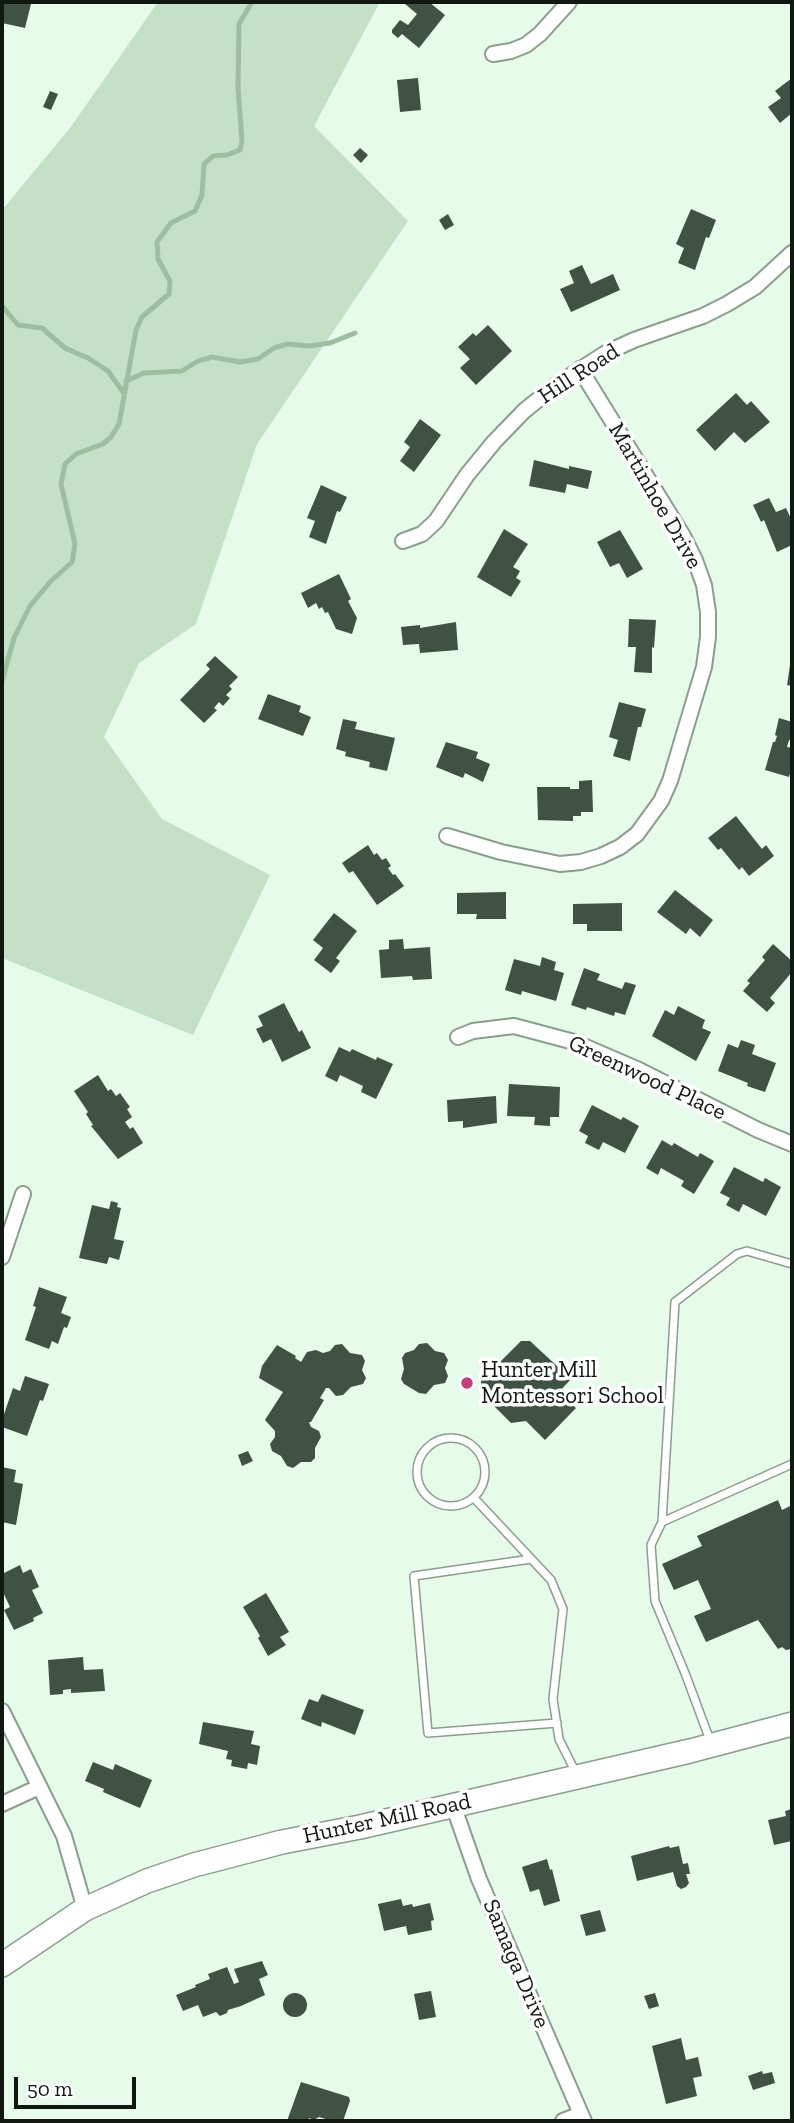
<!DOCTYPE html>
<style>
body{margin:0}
#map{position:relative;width:794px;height:2123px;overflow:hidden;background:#e6fbe9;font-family:"Zilla Slab",serif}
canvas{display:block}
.frame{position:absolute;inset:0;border:4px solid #101811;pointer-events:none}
.scale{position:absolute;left:14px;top:2077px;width:122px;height:32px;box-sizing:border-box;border:4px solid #101811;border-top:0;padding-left:9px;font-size:21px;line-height:24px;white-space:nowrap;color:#101811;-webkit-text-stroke:5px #fff;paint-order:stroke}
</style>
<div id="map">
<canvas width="794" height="2123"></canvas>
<div class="frame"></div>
<div class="scale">50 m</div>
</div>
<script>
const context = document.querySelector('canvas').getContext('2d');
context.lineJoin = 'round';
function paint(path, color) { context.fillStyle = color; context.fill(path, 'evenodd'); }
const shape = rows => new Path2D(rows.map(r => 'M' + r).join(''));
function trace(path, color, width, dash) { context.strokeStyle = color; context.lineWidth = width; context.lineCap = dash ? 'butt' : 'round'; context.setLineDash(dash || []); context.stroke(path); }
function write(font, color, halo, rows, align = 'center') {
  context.font = font + ' "Zilla Slab",serif'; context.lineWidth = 7; context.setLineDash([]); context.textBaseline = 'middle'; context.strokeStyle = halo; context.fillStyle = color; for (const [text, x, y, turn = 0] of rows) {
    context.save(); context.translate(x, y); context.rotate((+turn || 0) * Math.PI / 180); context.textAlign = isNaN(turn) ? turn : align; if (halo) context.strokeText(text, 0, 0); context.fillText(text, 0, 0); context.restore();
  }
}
const green = shape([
 [158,2,380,2,314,126,408,221,257,444,196,624,139,663,104,737,162,819,270,875,193,1035,2,958,2,210,70,128]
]);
const stream = shape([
 [2,306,18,325,42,328,65,348,88,358,108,371,123,392],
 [126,381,144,373,182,371,198,361,212,357,240,362,258,359,274,348,287,344,309,346,330,343,355,333],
 [2,681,14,638,30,606,51,581,72,562,75,544,61,484,65,464,76,454,103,444,111,437,119,424,136,330,142,317,169,294,170,281,158,259,157,242,171,223,195,211,202,195,204,164,213,156,227,155,240,150,242,141,238,87,239,24,252,2]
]);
const building = shape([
 [2,2,31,4,25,28,2,23],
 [406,2,429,2,445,15,419,48,402,34,398,38,392,33,392,30,400,20,408,25,417,14,405,4],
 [418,78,421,110,400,112,397,80],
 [792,78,792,113,780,123,768,107,781,98,775,91],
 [50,91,58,94,51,110,43,107],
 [360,148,368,155,361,163,353,155],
 [691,209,716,220,709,238,706,237,695,270,678,263,684,248,676,244],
 [448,214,454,225,445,230,439,220],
 [582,265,591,284,613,274,620,290,571,312,560,289,574,283,569,271],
 [488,325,512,351,476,385,460,368,470,359,458,347,473,333,476,336],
 [736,393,747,405,751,401,770,422,745,443,734,432,715,451,696,430],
 [420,419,441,435,414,472,400,461,410,447,404,442],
 [534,460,569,469,569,466,592,471,588,489,567,484,565,493,529,486],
 [321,485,347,497,340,512,337,511,326,544,309,537,315,521,307,518],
 [769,498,776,512,786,508,792,521,792,545,777,552,764,520,761,522,753,505],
 [504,529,528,544,513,567,520,571,516,578,521,581,511,597,477,577],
 [620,530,643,569,627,578,619,563,610,567,597,542],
 [339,574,351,599,348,601,357,618,352,634,336,629,328,612,325,613,322,607,319,609,316,603,308,608,301,593],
 [629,619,656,620,654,648,652,647,652,673,634,672,636,647,628,647],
 [456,622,458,650,420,653,419,644,403,645,401,627,420,625,420,628],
 [215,656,238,677,229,686,232,689,226,695,230,698,223,706,219,702,214,708,217,710,204,723,180,700,210,669,206,665],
 [790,665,792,665,792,686,787,685],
 [268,694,301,706,299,712,311,717,303,736,258,719],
 [619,702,646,709,641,727,638,727,630,761,613,756,618,740,609,737],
 [779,718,792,722,792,741,789,740,787,747,792,748,792,766,789,777,765,770,773,742,775,742,777,736,775,735],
 [343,719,357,722,355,729,395,738,387,771,369,767,370,762,345,756,346,752,336,749],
 [446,742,478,752,476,758,490,764,483,782,465,773,463,778,436,767],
 [592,780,593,812,581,812,581,816,573,816,573,821,538,820,537,787,570,787,570,789,579,789,579,781],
 [736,816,762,849,766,845,774,856,749,876,742,867,739,870,721,848,718,850,708,838],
 [368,845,374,855,377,853,382,860,386,858,391,866,388,868,393,875,395,874,404,886,377,905,353,871,349,873,342,863],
 [675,890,713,920,700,937,690,928,686,934,657,912],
 [506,892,506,919,476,919,477,914,457,914,457,893],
 [622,903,622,931,587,931,587,924,573,924,573,904],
 [334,913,357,931,336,958,340,961,331,973,314,960,323,948,313,940],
 [403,939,404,949,430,947,432,979,413,980,412,976,381,978,379,950,389,949,389,940],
 [773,944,792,961,792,972,770,998,775,1003,767,1012,743,991,750,983,747,981,765,960,762,957],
 [542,957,556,962,554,970,564,973,556,1001,522,991,521,995,505,990,514,959,540,966],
 [584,968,600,974,597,980,622,989,625,982,636,985,625,1015,615,1012,614,1016,587,1007,586,1010,571,1005],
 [284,1003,299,1032,302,1030,311,1048,282,1062,271,1039,263,1043,256,1029,263,1026,258,1016],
 [678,1006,705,1020,702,1028,711,1032,696,1061,652,1036,665,1010,674,1015],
 [741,1040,755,1045,752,1054,776,1063,765,1092,747,1086,748,1083,718,1071,728,1044,738,1048],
 [339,1047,350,1052,352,1049,376,1060,377,1057,393,1064,376,1099,361,1092,363,1086,340,1075,337,1082,325,1076],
 [98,1075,108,1091,111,1089,116,1096,120,1093,130,1107,127,1109,132,1117,125,1122,130,1129,133,1127,143,1143,118,1159,91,1126,93,1125,86,1114,88,1112,74,1091],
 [509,1084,560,1087,559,1117,550,1117,550,1126,534,1125,535,1117,507,1116],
 [496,1096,497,1123,463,1128,463,1121,448,1122,447,1100],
 [592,1105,621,1120,623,1117,639,1126,625,1153,603,1142,599,1150,585,1143,588,1136,579,1131],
 [662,1140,672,1146,674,1143,698,1157,700,1153,714,1161,694,1194,681,1186,684,1181,661,1168,658,1175,646,1168],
 [734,1167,763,1182,765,1178,781,1187,766,1216,743,1204,739,1212,726,1205,730,1198,720,1193],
 [111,1201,118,1203,117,1207,121,1208,114,1239,124,1241,119,1260,109,1257,107,1264,79,1258,92,1205,109,1209],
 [39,1287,67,1297,61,1313,71,1317,67,1328,64,1327,58,1344,52,1341,49,1349,25,1340,36,1307,33,1306],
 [521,1341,530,1341,571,1379,559,1392,576,1408,545,1440,526,1421,511,1423,481,1393,481,1369,486,1364,495,1367],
 [427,1343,435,1351,444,1353,448,1360,445,1368,448,1376,445,1383,434,1385,426,1394,419,1393,404,1384,401,1379,404,1369,402,1358,405,1353,414,1350,419,1344],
 [342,1344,350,1353,362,1355,365,1361,362,1370,366,1378,363,1384,351,1387,343,1395,336,1396,329,1388,326,1388,320,1398,324,1400,311,1422,309,1422,311,1427,319,1431,321,1437,315,1448,315,1458,311,1462,301,1462,293,1468,287,1466,281,1456,272,1451,270,1444,275,1437,275,1431,265,1420,283,1392,259,1378,262,1366,277,1345,296,1356,295,1358,301,1362,307,1352,316,1350,323,1353,330,1351,335,1345],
 [25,1376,49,1384,43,1401,40,1400,27,1436,2,1427,2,1420,13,1388,20,1391],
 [248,1451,253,1461,242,1466,238,1455],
 [2,1467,16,1470,14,1482,23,1484,16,1525,2,1522],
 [778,1500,782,1510,792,1505,792,1649,786,1650,782,1647,778,1649,758,1620,706,1642,694,1616,711,1609,698,1580,674,1590,662,1564,702,1546,697,1536],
 [20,1565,23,1573,31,1569,39,1587,32,1590,43,1613,33,1618,34,1621,14,1630,4,1610,10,1607,2,1590,2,1574],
 [266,1593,289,1632,280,1637,286,1645,268,1656,258,1638,260,1636,243,1607],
 [83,1657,84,1670,103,1669,105,1691,71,1693,71,1689,63,1690,63,1694,50,1695,48,1660],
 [322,1694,364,1710,355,1735,322,1722,321,1727,301,1719,309,1699,318,1702],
 [203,1722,254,1731,251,1744,260,1746,257,1765,248,1763,247,1769,231,1766,232,1760,226,1759,228,1751,199,1744],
 [93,1762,113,1770,115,1764,152,1780,140,1808,103,1792,104,1789,85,1781],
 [792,1809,792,1841,774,1845,768,1820,786,1816,785,1811],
 [669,1846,670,1848,679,1846,683,1864,688,1863,690,1874,686,1874,689,1883,686,1887,681,1889,677,1886,673,1872,637,1881,631,1856],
 [547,1859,550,1870,552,1869,560,1901,544,1906,539,1889,530,1892,522,1867],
 [401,1899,403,1906,412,1904,413,1907,430,1903,434,1920,431,1921,432,1930,408,1935,406,1926,384,1931,378,1904],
 [600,1910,606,1931,586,1936,580,1915],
 [262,1961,268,1975,259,1979,265,1995,241,2006,228,2010,227,2013,220,2016,216,2012,203,2017,198,2005,183,2011,176,1995,196,1987,195,1985,210,1979,208,1974,227,1967,234,1984,239,1982,234,1969],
 [431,1991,436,2017,419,2020,414,1994],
 [655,1993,659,2006,649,2009,644,1996],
 '283 2005a12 12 0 1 1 24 0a12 12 0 1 1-24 0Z',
 [681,2038,686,2060,698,2057,702,2076,693,2078,697,2096,666,2104,652,2046],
 [762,2071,763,2074,772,2072,775,2083,753,2090,748,2076],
 [301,2082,349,2097,350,2101,343,2121,332,2121,319,2117,314,2120,309,2118,308,2121,287,2121]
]);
const service = shape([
 '417 1472a34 34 0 1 1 68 0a34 34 0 1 1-68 0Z',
 [474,1498,551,1580,563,1609,553,1699,559,1739,576,1773],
 [662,1522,675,1302,737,1254,747,1251,792,1264],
 [531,1559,414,1576,428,1733,557,1723],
 [711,1743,685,1673,655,1601,651,1545,662,1522,792,1464]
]);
const minor = shape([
 [493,54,511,51,526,45,540,34,569,2],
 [403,541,422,534,436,521,467,475,494,442,524,411,556,385,606,353,634,340,703,316,727,304,755,287,792,253],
 [447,836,501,852,560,864,581,862,601,856,620,847,637,834,661,801,670,781,704,667,708,637,708,612,704,585,695,560,683,536,580,369],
 [458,1037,473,1031,514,1026,574,1042,639,1070,758,1130,792,1144],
 [2,1257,23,1194],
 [2,1711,64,1836,85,1909],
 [2,1804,39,1787],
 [453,1805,479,1879,584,2121],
 [563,2121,581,2114]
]);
const primary = shape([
 [2,1965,85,1909,147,1881,194,1865,282,1842,360,1827,690,1751,792,1724]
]);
const markers = [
 [467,1383,7,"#c73e77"]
];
const streetNames = [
 ["Hill Road",579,374,-33],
 ["Martinhoe Drive",655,496,60],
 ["Greenwood Place",647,1078,25],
 ["Hunter Mill Road",387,1819,-12],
 ["Samaga Drive",516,1964,67]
];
const poiNames = [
 ["Hunter Mill",481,1370],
 ["Montessori School",481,1396]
];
paint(green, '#c4e1c7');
trace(stream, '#9ebea2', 5);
paint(building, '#405243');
trace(service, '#8a9e8c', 10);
trace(minor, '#8a9e8c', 18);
trace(primary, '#8a9e8c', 26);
trace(service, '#fff', 7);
trace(minor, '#fff', 14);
trace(primary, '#fff', 23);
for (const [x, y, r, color] of markers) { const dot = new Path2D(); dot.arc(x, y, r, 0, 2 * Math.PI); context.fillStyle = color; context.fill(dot); trace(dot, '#fff', 2.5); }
write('23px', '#101811', '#fff', streetNames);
write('23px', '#101811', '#fff', poiNames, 'left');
</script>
